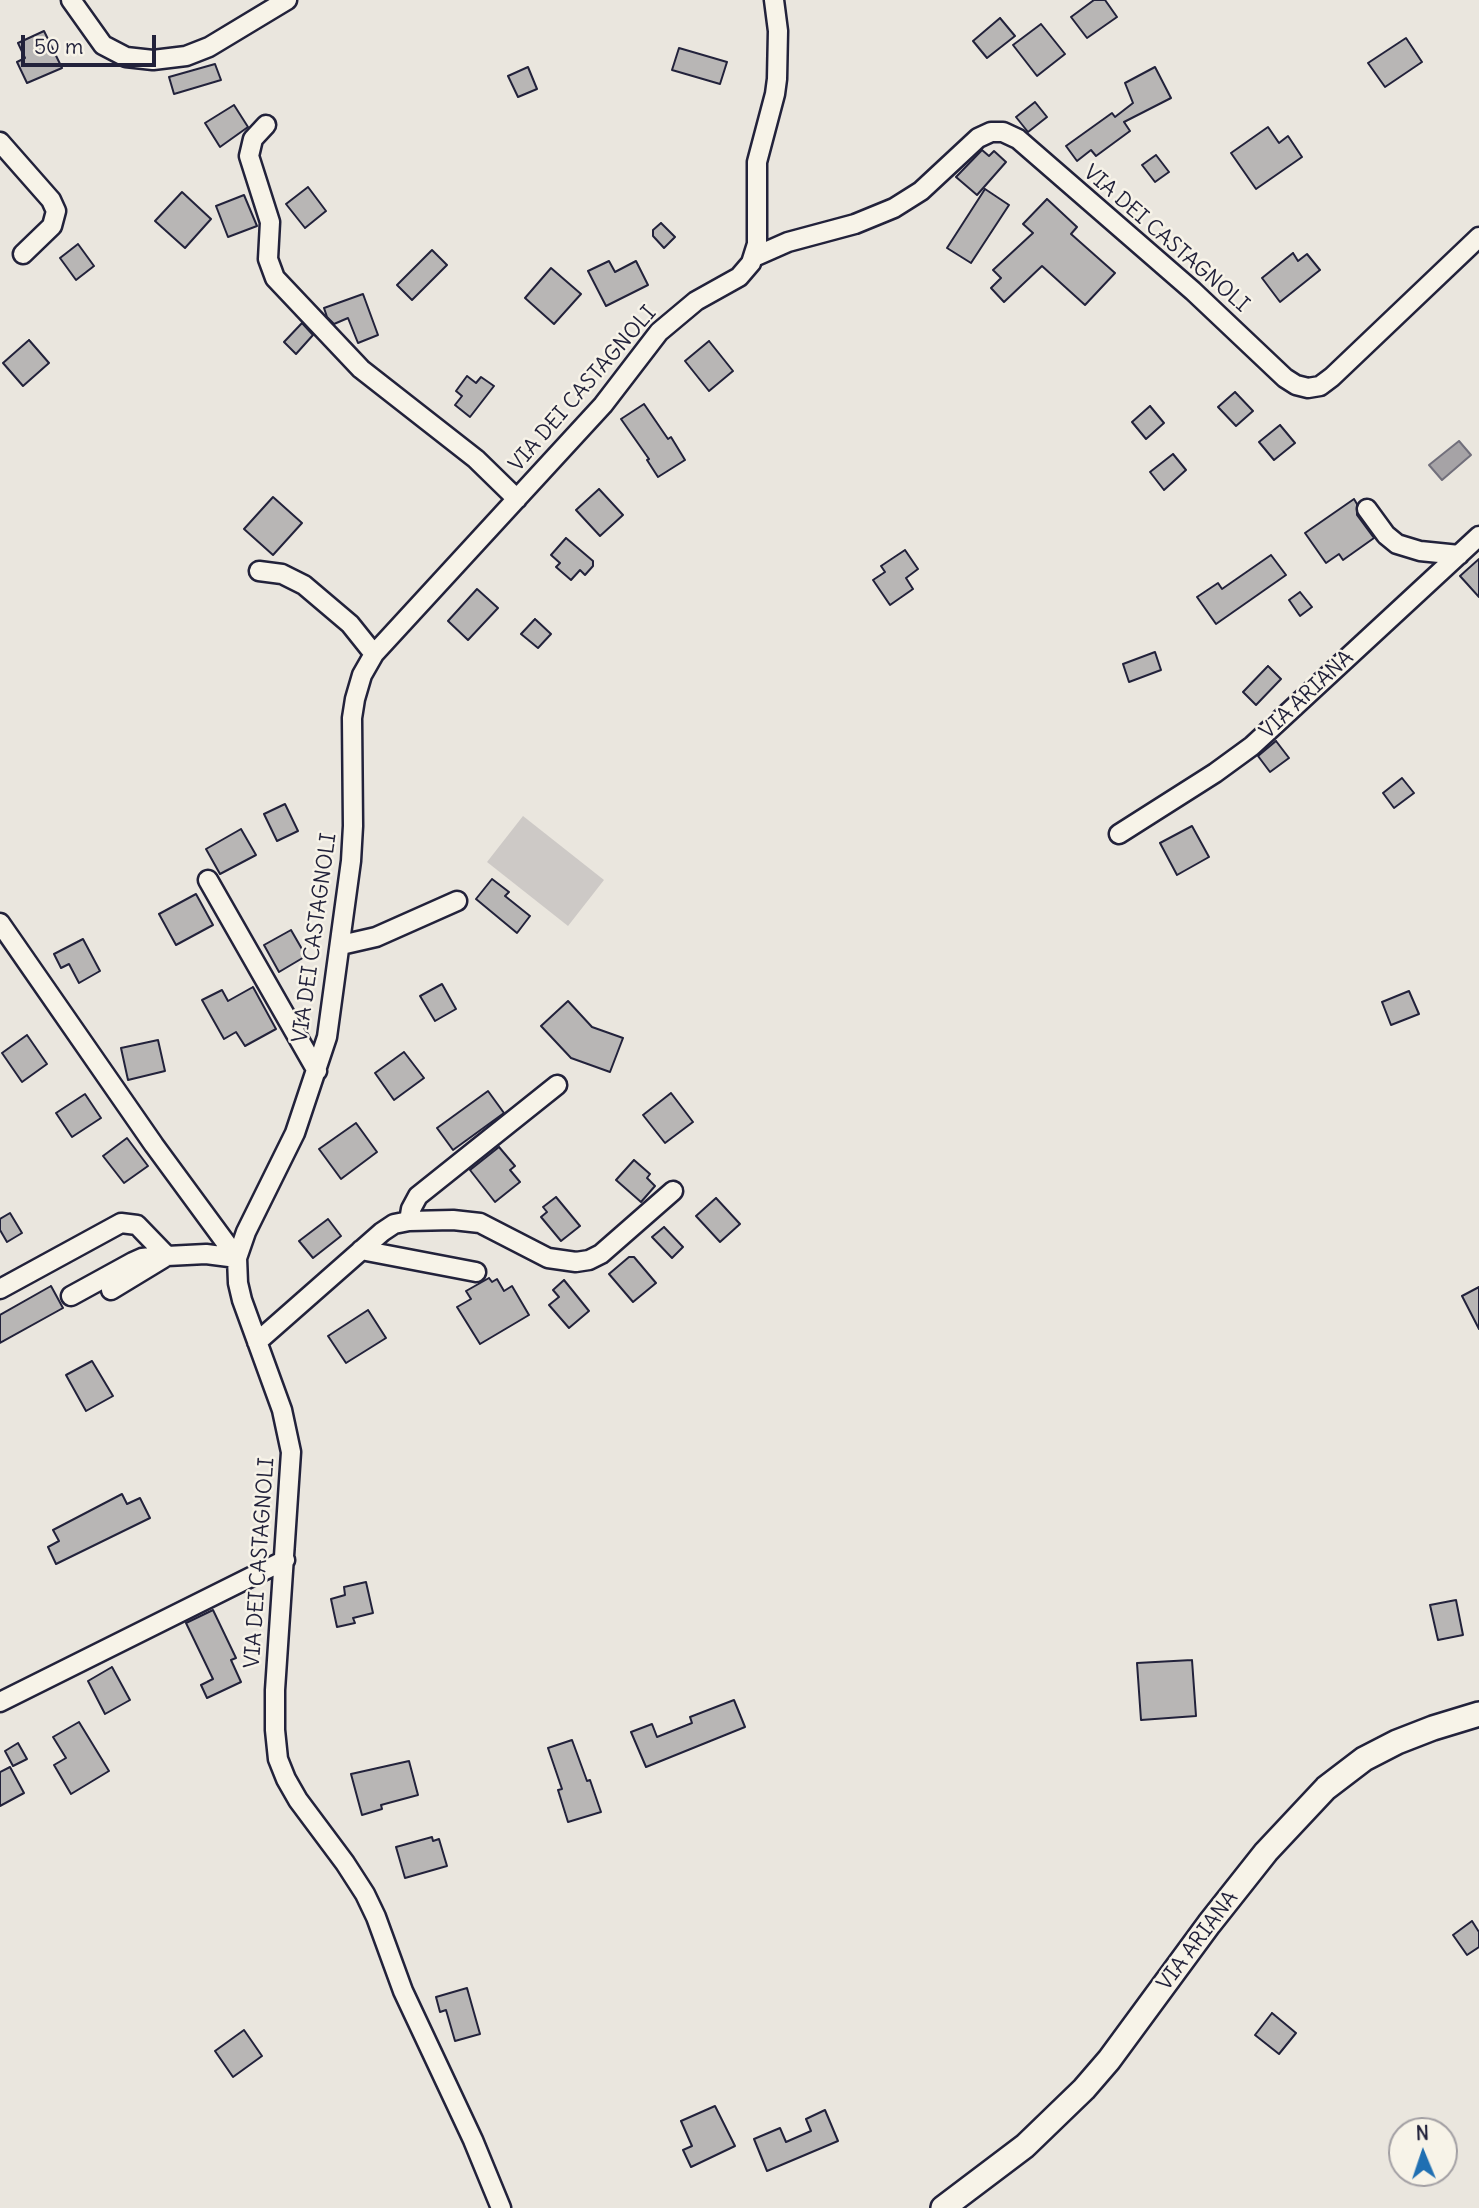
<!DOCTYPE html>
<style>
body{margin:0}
#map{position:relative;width:1479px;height:2208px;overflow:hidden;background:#eae6de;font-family:Delius,sans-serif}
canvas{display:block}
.north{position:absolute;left:1388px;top:2117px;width:70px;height:70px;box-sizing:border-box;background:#f7f3e8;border:2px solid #a29fa3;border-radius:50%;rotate:358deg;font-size:19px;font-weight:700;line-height:28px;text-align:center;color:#22223b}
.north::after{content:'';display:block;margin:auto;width:24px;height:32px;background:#1f6fb2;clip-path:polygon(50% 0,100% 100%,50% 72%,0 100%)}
.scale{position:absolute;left:21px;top:35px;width:135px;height:32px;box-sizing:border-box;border:4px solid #22223b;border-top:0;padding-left:9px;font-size:21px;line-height:24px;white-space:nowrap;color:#22223b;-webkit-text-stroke:5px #f7f3e8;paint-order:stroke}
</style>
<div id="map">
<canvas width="1479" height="2208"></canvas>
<div class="north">N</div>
<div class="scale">50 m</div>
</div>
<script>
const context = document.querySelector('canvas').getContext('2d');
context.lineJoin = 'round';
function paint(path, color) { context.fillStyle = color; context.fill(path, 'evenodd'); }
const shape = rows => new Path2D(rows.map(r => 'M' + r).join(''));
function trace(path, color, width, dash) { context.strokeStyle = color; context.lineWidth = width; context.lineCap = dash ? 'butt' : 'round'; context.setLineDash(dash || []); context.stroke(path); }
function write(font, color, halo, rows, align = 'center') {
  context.font = font + ' Delius,sans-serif'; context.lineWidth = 5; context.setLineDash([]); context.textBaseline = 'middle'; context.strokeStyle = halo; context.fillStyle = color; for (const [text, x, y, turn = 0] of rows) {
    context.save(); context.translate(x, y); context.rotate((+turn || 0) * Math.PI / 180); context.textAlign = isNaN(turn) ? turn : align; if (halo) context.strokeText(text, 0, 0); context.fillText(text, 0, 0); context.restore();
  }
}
const green = shape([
 [523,816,604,880,568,926,487,862]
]);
const water = shape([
 [1459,441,1471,455,1442,480,1429,465,1459,441]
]);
const building = shape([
 [1094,0,1105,0,1117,17,1087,38,1071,17,1094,0],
 [1000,18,1015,36,987,58,973,41,1000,18],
 [1041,24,1065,54,1037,76,1013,45,1041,24],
 [44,31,62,68,27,83,17,62,25,58,18,43,44,31],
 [1406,38,1422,62,1385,87,1368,63,1406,38],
 [679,48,727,62,720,84,672,70,679,48],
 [215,64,221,80,174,94,169,77,215,64],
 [528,67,537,89,518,97,508,76,528,67],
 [1155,67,1171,98,1124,122,1130,131,1096,156,1091,150,1077,161,1066,146,1112,113,1115,117,1133,103,1125,83,1155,67],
 [1035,102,1047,117,1028,132,1016,117,1035,102],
 [234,105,248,127,220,147,205,123,234,105],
 [1268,127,1279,143,1288,136,1302,157,1256,189,1231,153,1268,127],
 [982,150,989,156,994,151,1006,162,977,195,956,177,982,150],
 [1156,155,1169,172,1155,182,1142,165,1156,155],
 [308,187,326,211,305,228,286,204,308,187],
 [985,189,1009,205,971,263,947,248,985,189],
 [182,192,211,219,185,248,155,221,182,192],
 [244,195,257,226,228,237,216,206,244,195],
 [1047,199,1077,227,1071,234,1115,273,1085,305,1042,266,1004,302,991,288,1001,278,993,270,1033,233,1023,224,1047,199],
 [661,223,675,237,664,248,653,236,653,230,661,223],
 [78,244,94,266,76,280,60,258,78,244],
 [432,250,447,265,412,300,397,285,432,250],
 [1293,253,1298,261,1307,254,1320,270,1280,302,1262,278,1293,253],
 [609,261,615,272,636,261,648,285,606,306,588,271,609,261],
 [551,268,581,294,554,324,525,298,551,268],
 [363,294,378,335,358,343,348,318,334,324,327,317,324,308,363,294],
 [302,323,313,335,296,354,284,342,302,323],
 [29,340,49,363,23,386,3,363,29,340],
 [709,341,733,371,709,391,685,361,709,341],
 [467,376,476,383,481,377,494,386,470,417,455,405,462,396,456,391,467,376],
 [1235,392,1253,411,1236,426,1218,407,1235,392],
 [644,404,668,439,671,437,685,460,658,477,647,460,649,459,621,419,644,404],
 [1150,406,1164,423,1146,439,1132,422,1150,406],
 [1280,425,1295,443,1274,460,1259,442,1280,425],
 [1173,454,1186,470,1164,490,1150,472,1173,454],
 [599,489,623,515,600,536,576,510,599,489],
 [273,497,302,523,273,555,244,529,273,497],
 [1354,499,1357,504,1357,515,1374,538,1343,560,1339,554,1326,563,1305,533,1354,499],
 [566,538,593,561,593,566,585,575,580,570,571,580,556,567,560,563,551,555,566,538],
 [905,550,918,569,906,578,913,589,890,605,873,580,885,572,881,566,905,550],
 [1271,555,1286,575,1216,624,1197,597,1218,583,1222,589,1271,555],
 [1479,559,1479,597,1460,576,1479,559],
 [477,589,498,608,468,640,448,621,477,589],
 [1300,592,1312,607,1300,616,1289,600,1300,592],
 [535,619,551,634,538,648,521,634,535,619],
 [1155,652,1161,670,1129,682,1123,664,1155,652],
 [1268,666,1281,679,1256,705,1243,692,1268,666],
 [1276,741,1289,758,1270,772,1258,756,1276,741],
 [1402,778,1414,793,1394,808,1383,793,1402,778],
 [285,804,298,831,277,841,264,814,285,804],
 [1192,826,1209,857,1177,875,1160,843,1192,826],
 [241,829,256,855,220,874,206,849,241,829],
 [492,879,509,892,505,896,530,916,517,933,476,899,492,879],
 [196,894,213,925,176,945,159,914,196,894],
 [291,930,306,956,279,972,264,945,291,930],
 [83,939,100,971,79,983,69,964,61,968,54,954,83,939],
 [442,984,456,1009,435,1021,420,996,442,984],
 [253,987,276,1029,245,1046,236,1032,224,1039,202,1000,222,990,228,1001,253,987],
 [1409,991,1419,1014,1391,1025,1382,1002,1409,991],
 [568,1001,592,1027,623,1038,610,1072,571,1058,541,1026,568,1001],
 [27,1035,47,1064,22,1082,2,1053,27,1035],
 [158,1040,165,1071,128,1080,121,1048,158,1040],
 [404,1052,424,1078,394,1100,375,1073,404,1052],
 [488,1091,504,1113,453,1150,437,1128,488,1091],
 [671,1093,693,1122,665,1143,643,1115,671,1093],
 [85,1094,101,1118,72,1137,56,1113,85,1094],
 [356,1123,377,1152,341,1179,319,1149,356,1123],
 [127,1138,148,1166,124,1183,103,1156,127,1138],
 [499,1147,515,1166,510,1170,520,1182,495,1202,470,1170,499,1147],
 [634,1160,650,1174,647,1178,655,1186,641,1202,616,1180,634,1160],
 [556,1197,580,1226,561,1241,541,1217,547,1212,543,1207,556,1197],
 [716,1198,740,1224,720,1242,696,1216,716,1198],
 [10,1213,22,1233,7,1242,0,1230,0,1219,10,1213],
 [328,1219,341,1236,313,1258,299,1241,328,1219],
 [664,1227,683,1247,672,1258,652,1237,664,1227],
 [629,1257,634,1257,656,1283,633,1302,609,1274,629,1257],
 [489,1278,492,1282,497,1279,504,1291,512,1286,529,1315,480,1344,457,1307,471,1299,466,1291,489,1278],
 [564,1280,589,1311,569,1328,549,1305,559,1297,553,1290,564,1280],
 [51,1286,63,1308,0,1343,0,1315,51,1286],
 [1479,1287,1479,1329,1462,1296,1479,1287],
 [368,1310,386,1338,346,1363,328,1336,368,1310],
 [92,1361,113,1396,86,1411,66,1375,92,1361],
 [122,1494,127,1504,140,1498,150,1518,56,1564,48,1547,59,1541,53,1530,122,1494],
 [366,1582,373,1613,353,1618,355,1623,337,1627,331,1599,345,1595,344,1587,366,1582],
 [1456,1600,1463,1635,1438,1640,1430,1605,1456,1600],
 [213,1610,236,1658,231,1660,241,1682,207,1698,201,1685,213,1679,186,1623,213,1610],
 [1192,1660,1196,1716,1141,1720,1137,1663,1192,1660],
 [112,1667,130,1700,105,1714,88,1681,112,1667],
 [734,1700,745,1727,646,1767,631,1732,652,1724,657,1737,692,1723,690,1717,734,1700],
 [79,1722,109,1771,71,1794,54,1765,66,1758,53,1737,79,1722],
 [572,1740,587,1781,590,1780,601,1812,568,1822,558,1790,562,1789,548,1748,572,1740],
 [18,1743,27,1759,13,1766,5,1751,18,1743],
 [409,1761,418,1795,381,1805,382,1809,362,1815,351,1774,409,1761],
 [10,1767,24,1793,0,1806,0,1772,10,1767],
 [432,1837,433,1841,439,1839,447,1866,405,1878,396,1847,432,1837],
 [1472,1921,1479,1932,1479,1947,1467,1955,1453,1935,1472,1921],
 [467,1988,480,2034,455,2041,446,2010,440,2012,436,1997,467,1988],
 [1272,2013,1296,2033,1279,2054,1255,2035,1272,2013],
 [244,2030,262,2056,233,2077,215,2051,244,2030],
 [715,2106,735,2146,691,2167,683,2150,692,2146,681,2121,715,2106],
 [825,2110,838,2141,767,2171,754,2139,780,2128,786,2142,811,2131,806,2119,825,2110]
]);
const minor = shape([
 [71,0,103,45,126,57,153,60,186,56,209,47,287,0],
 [266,125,253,139,249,156,270,222,268,259,275,278,361,369,476,459,517,499],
 [0,142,51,200,56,211,52,226,23,254],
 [754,257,788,242,855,224,894,208,921,191,978,138,991,132,1003,132,1018,139,1193,291,1285,378,1296,385,1308,388,1320,386,1332,377,1479,237],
 [1367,509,1386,535,1397,544,1420,551,1459,555],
 [259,571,282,574,304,585,350,624,374,654],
 [1119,834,1215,773,1252,746,1479,536],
 [208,880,317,1071],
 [0,923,154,1145,237,1258],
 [341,945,376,937,457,901],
 [409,1221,411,1209,418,1196,557,1085],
 [361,1250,476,1272],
 [0,1289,121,1223,137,1225,167,1256],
 [111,1290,167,1256,206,1254,237,1258],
 [71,1296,133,1262,142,1258,160,1256],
 [257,1342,382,1232,394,1224,409,1221,453,1220,480,1223,548,1258,576,1262,589,1260,601,1254,673,1191],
 [0,1702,285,1560],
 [501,2208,473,2140,403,1991,376,1917,365,1894,345,1863,298,1800,286,1779,278,1759,275,1730,275,1690,291,1452,282,1410,242,1300,238,1283,237,1258,246,1232,295,1133,327,1037,351,861,353,826,352,718,355,699,362,675,374,654,603,405,659,332,696,301,739,277,751,263,757,244,757,162,775,94,777,79,778,31,774,0]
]);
const major = shape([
 [943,2208,1025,2146,1084,2089,1109,2060,1209,1924,1266,1852,1326,1788,1364,1759,1397,1742,1433,1728,1479,1714]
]);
const streetNames = [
 ["VIA DEI CASTAGNOLI",1166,239,41],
 ["VIA DEI CASTAGNOLI",583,389,-49],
 ["VIA ARIANA",1307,695,-43],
 ["VIA DEI CASTAGNOLI",315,938,-82],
 ["VIA DEI CASTAGNOLI",260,1563,-86],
 ["VIA ARIANA",1198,1941,-53]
];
paint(green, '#cdc9c6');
paint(water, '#a6a3a6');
trace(water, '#716f7b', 2);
paint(building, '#b8b6b5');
trace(building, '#22223b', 2);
trace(minor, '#22223b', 23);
trace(major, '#22223b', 28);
trace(minor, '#f7f3e8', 18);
trace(major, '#f7f3e8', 23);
write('21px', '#22223b', '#f7f3e8', streetNames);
</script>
